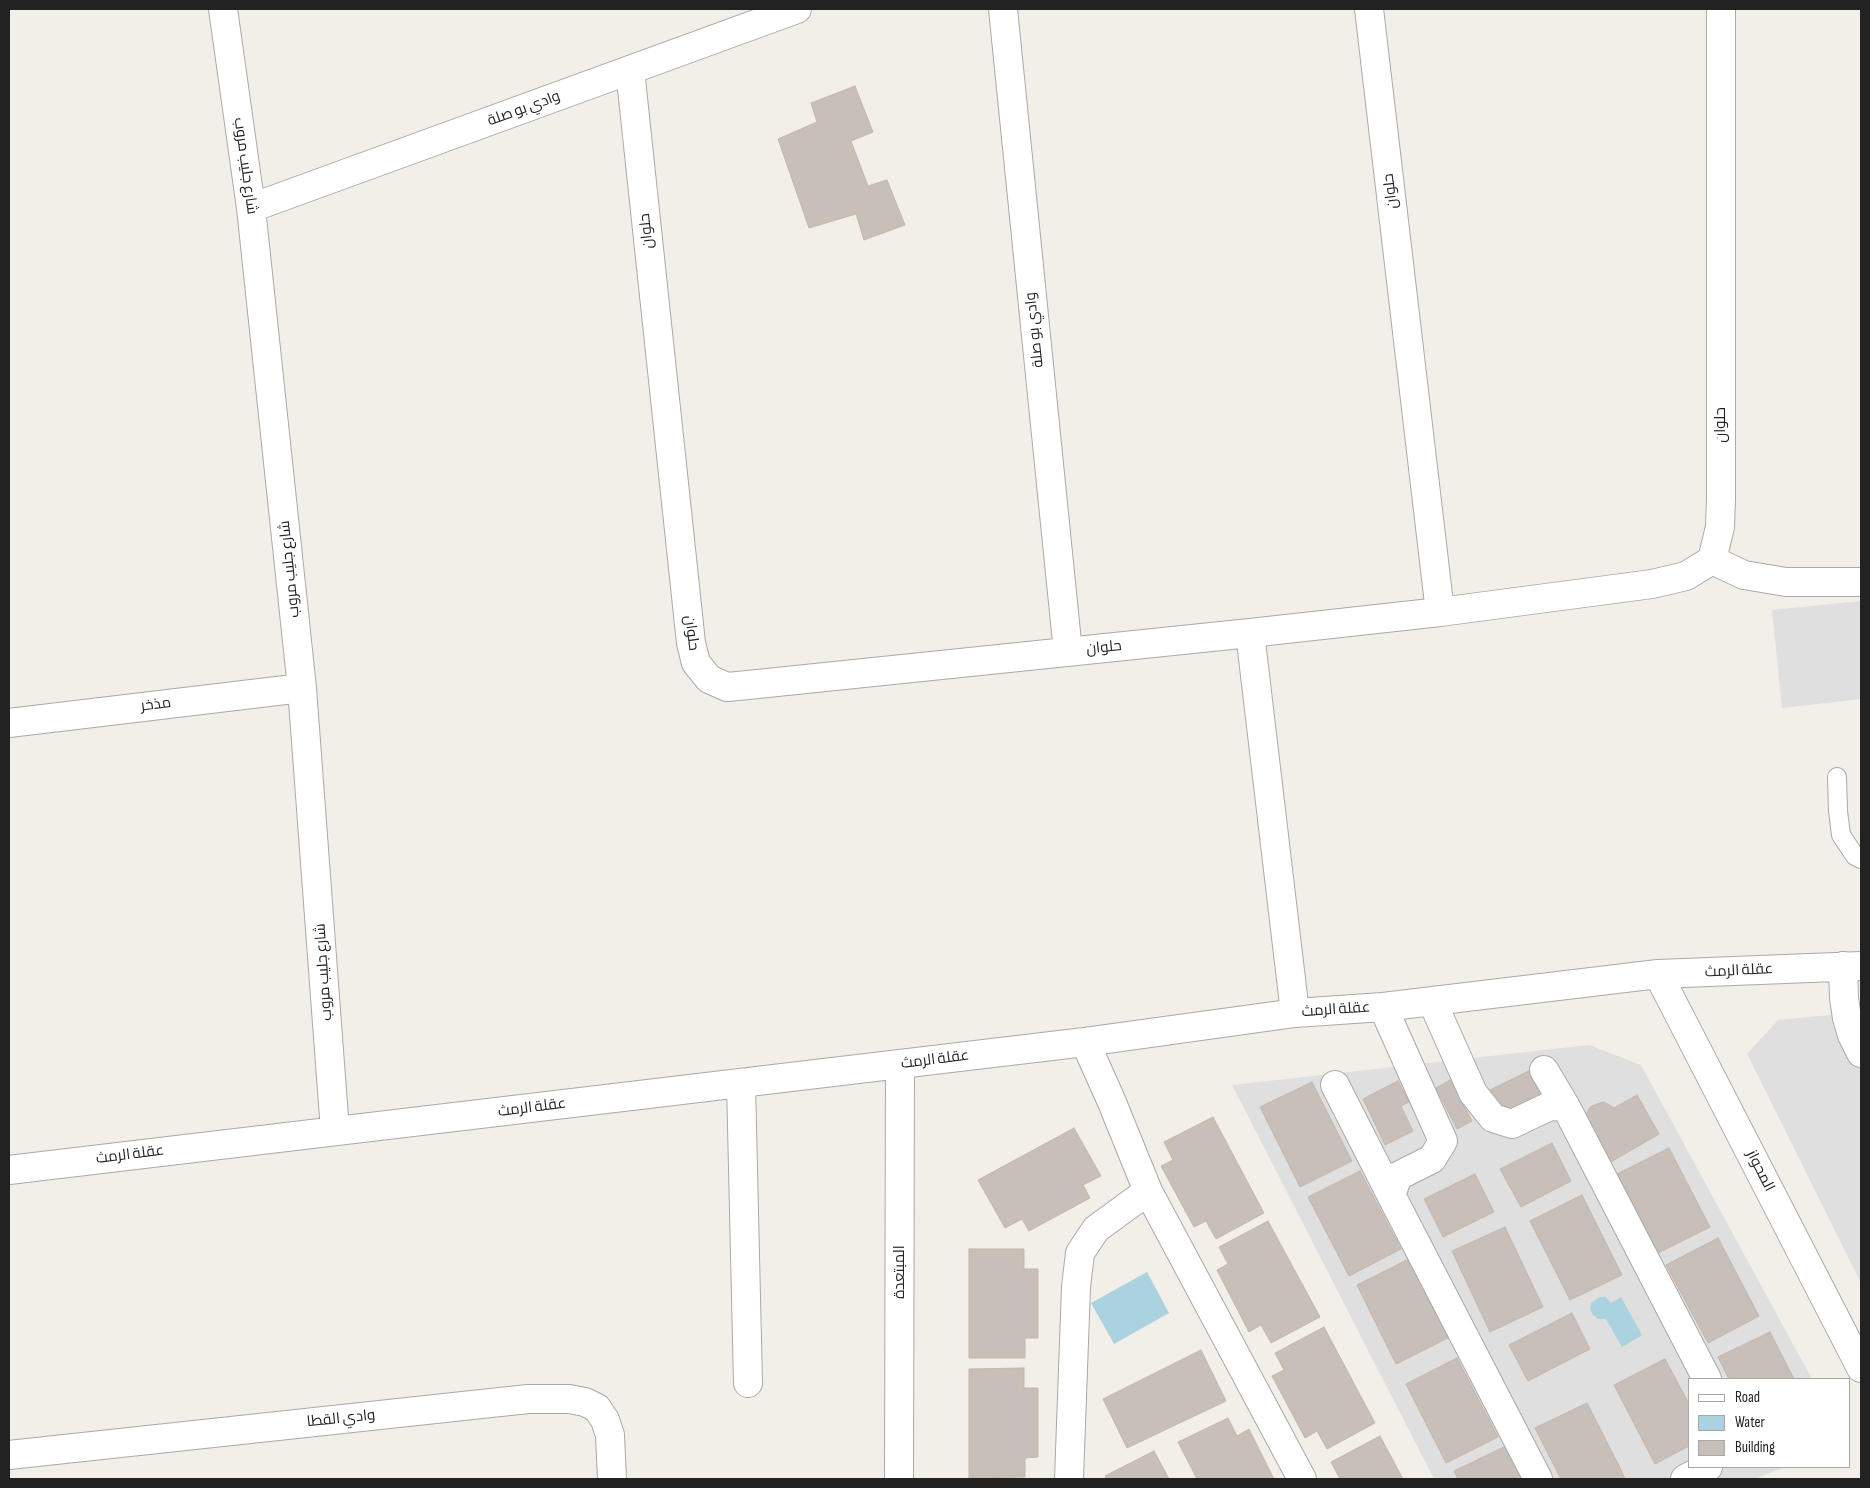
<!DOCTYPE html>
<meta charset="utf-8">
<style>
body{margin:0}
#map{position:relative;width:1870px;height:1488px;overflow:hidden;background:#f2efe9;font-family:"Sofia Sans Condensed",sans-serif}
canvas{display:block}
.frame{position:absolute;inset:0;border:10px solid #222;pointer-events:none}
.legend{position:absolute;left:1688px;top:1378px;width:162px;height:90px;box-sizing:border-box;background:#fff;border:1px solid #a7a7a7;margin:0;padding:6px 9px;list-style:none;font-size:15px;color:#222}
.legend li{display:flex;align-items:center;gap:10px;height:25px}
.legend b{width:25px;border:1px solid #a7a7a7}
</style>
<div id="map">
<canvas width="1870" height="1488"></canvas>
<div class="frame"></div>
<ul class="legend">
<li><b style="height:6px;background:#fff"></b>Road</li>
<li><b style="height:14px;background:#aad3df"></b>Water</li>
<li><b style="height:14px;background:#c7bfb8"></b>Building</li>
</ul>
</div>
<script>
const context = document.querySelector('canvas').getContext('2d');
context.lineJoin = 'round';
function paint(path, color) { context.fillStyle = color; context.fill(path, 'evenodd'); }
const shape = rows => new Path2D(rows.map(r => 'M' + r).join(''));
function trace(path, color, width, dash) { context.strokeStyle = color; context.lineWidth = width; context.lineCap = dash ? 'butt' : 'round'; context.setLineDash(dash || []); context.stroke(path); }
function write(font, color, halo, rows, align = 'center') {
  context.font = font + ' "Sofia Sans Condensed",Cairo,sans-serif'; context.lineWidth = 4; context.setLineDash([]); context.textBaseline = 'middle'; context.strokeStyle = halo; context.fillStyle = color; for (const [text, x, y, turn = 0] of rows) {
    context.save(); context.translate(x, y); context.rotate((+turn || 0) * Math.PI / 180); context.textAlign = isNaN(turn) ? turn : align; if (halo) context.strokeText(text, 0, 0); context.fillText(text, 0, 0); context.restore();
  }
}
const residential = shape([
 [1861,601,1861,699,1782,708,1772,610],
 [1861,1012,1861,1283,1747,1054,1778,1020],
 [1589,1045,1641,1065,1812,1379,1689,1379,1689,1467,1785,1467,1754,1479,1434,1479,1232,1085]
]);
const water = shape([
 [1147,1272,1169,1313,1114,1344,1091,1303],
 [1600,1297,1606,1297,1611,1303,1621,1297,1642,1335,1622,1347,1606,1319,1598,1319,1593,1315,1590,1309,1591,1303]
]);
const building = shape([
 [855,86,873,132,851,141,868,186,887,180,905,225,864,240,856,214,809,228,778,139,817,122,811,103,855,86],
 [1535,1068,1547,1093,1500,1115,1488,1091,1535,1068],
 [1450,1080,1472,1121,1457,1129,1436,1088,1450,1080],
 [1398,1081,1409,1102,1401,1106,1413,1131,1385,1145,1363,1099,1398,1081],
 [1312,1082,1352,1161,1300,1187,1260,1107,1312,1082],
 [1637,1095,1659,1134,1609,1163,1586,1124,1586,1115,1590,1107,1597,1104,1604,1102,1614,1108,1637,1095],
 [1213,1117,1264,1213,1216,1239,1206,1221,1194,1227,1161,1166,1173,1160,1164,1142,1213,1117],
 [1074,1128,1101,1176,1083,1185,1090,1198,1029,1231,1022,1219,1005,1228,978,1180,1074,1128],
 [1552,1143,1571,1181,1521,1207,1500,1169,1552,1143],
 [1669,1148,1710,1227,1658,1253,1617,1174,1669,1148],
 [1360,1171,1401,1249,1349,1276,1308,1197,1360,1171],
 [1475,1174,1494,1212,1443,1237,1424,1199,1475,1174],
 [1582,1195,1622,1275,1570,1300,1530,1221,1582,1195],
 [1268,1221,1320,1317,1271,1343,1261,1325,1249,1332,1217,1270,1228,1264,1219,1247,1268,1221],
 [1505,1227,1543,1307,1490,1332,1452,1251,1505,1227],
 [1718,1238,1759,1316,1708,1343,1666,1265,1718,1238],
 [969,1249,1024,1249,1024,1269,1038,1269,1038,1338,1025,1338,1025,1358,969,1358,969,1249],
 [1409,1259,1448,1338,1396,1364,1357,1285,1409,1259],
 [1572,1313,1590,1349,1528,1381,1509,1345,1572,1313],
 [1324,1327,1375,1423,1327,1449,1317,1431,1305,1438,1272,1376,1284,1370,1275,1353,1324,1327],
 [1770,1332,1794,1379,1729,1379,1718,1357,1770,1332],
 [1201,1350,1226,1401,1127,1448,1103,1399,1201,1350],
 [1457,1358,1498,1437,1446,1463,1406,1384,1457,1358],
 [1665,1359,1689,1404,1689,1446,1655,1464,1614,1385,1665,1359],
 [1024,1368,1024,1388,1038,1388,1038,1457,1025,1458,1025,1477,969,1478,969,1369,1024,1368],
 [1587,1403,1619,1466,1625,1479,1561,1479,1535,1428,1587,1403],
 [1228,1418,1237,1436,1249,1429,1274,1479,1197,1479,1178,1442,1228,1418],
 [1380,1436,1403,1479,1340,1479,1331,1462,1380,1436],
 [1506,1446,1523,1479,1458,1479,1454,1471,1506,1446],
 [1154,1451,1169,1479,1107,1479,1105,1476,1154,1451]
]);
const lane = shape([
 [1837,777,1838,811,1841,835,1855,856,1861,859]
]);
const street = shape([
 [223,9,251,208,302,688,335,1131],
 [1003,9,1068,652],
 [1369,9,1440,612,1652,584,1686,576,1712,560,1720,527,1721,499,1721,9],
 [630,70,691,643,696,663,709,679,727,687,748,685,1250,633,1440,612],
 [251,208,797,9],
 [1712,560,1744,575,1786,582,1861,582],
 [1250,633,1295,1013],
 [9,723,302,688],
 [1843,966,1844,998,1847,1018,1852,1035,1861,1053],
 [1658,974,1861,1368],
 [1432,1001,1473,1093,1493,1118,1512,1124,1550,1106,1566,1107,1707,1379],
 [1383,1007,1443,1141,1432,1159,1398,1176,1391,1195,1538,1479],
 [1085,1042,1111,1100,1148,1191,1302,1479],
 [1544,1070,1566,1107],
 [741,1083,748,1383],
 [1335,1085,1391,1195],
 [9,1170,1085,1042,1295,1013,1383,1007,1658,974,1861,966],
 [9,1455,528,1399,569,1399,585,1402,597,1408,605,1420,610,1435,612,1479],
 [899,1479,900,1065],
 [1069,1479,1076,1287,1080,1253,1096,1229,1148,1191],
 [1685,1479,1708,1467]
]);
const streetNames = [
 ["وادي بو صلة",524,109,-20],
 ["شارع جليب مروب",245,166,82],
 ["حلوان",1391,191,-97],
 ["حلوان",647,231,-96],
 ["وادي بو صلة",1035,330,-96],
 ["حلوان",1721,425,-90],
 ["شارع جليب مروب",290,569,-96],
 ["حلوان",691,633,82],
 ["حلوان",1104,648,-6],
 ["مذخر",156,705,-7],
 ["عقلة الرمث",1739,971,-3],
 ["شارع جليب مروب",324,972,-94],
 ["عقلة الرمث",1336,1010,-4],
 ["عقلة الرمث",935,1060,-7],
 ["عقلة الرمث",532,1108,-7],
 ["عقلة الرمث",130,1155,-7],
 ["المحواز",1760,1171,63],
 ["المبتعدة",900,1272,-90],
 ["وادي القطا",341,1419,-6]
];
paint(residential, '#e0dfdf');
paint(water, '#aad3df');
paint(building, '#c7bfb8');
trace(building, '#c4b6ab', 1);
trace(lane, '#a9a9a9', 20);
trace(street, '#a9a9a9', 30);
trace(lane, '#fff', 18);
trace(street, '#fff', 28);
write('15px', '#222', '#fff', streetNames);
</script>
